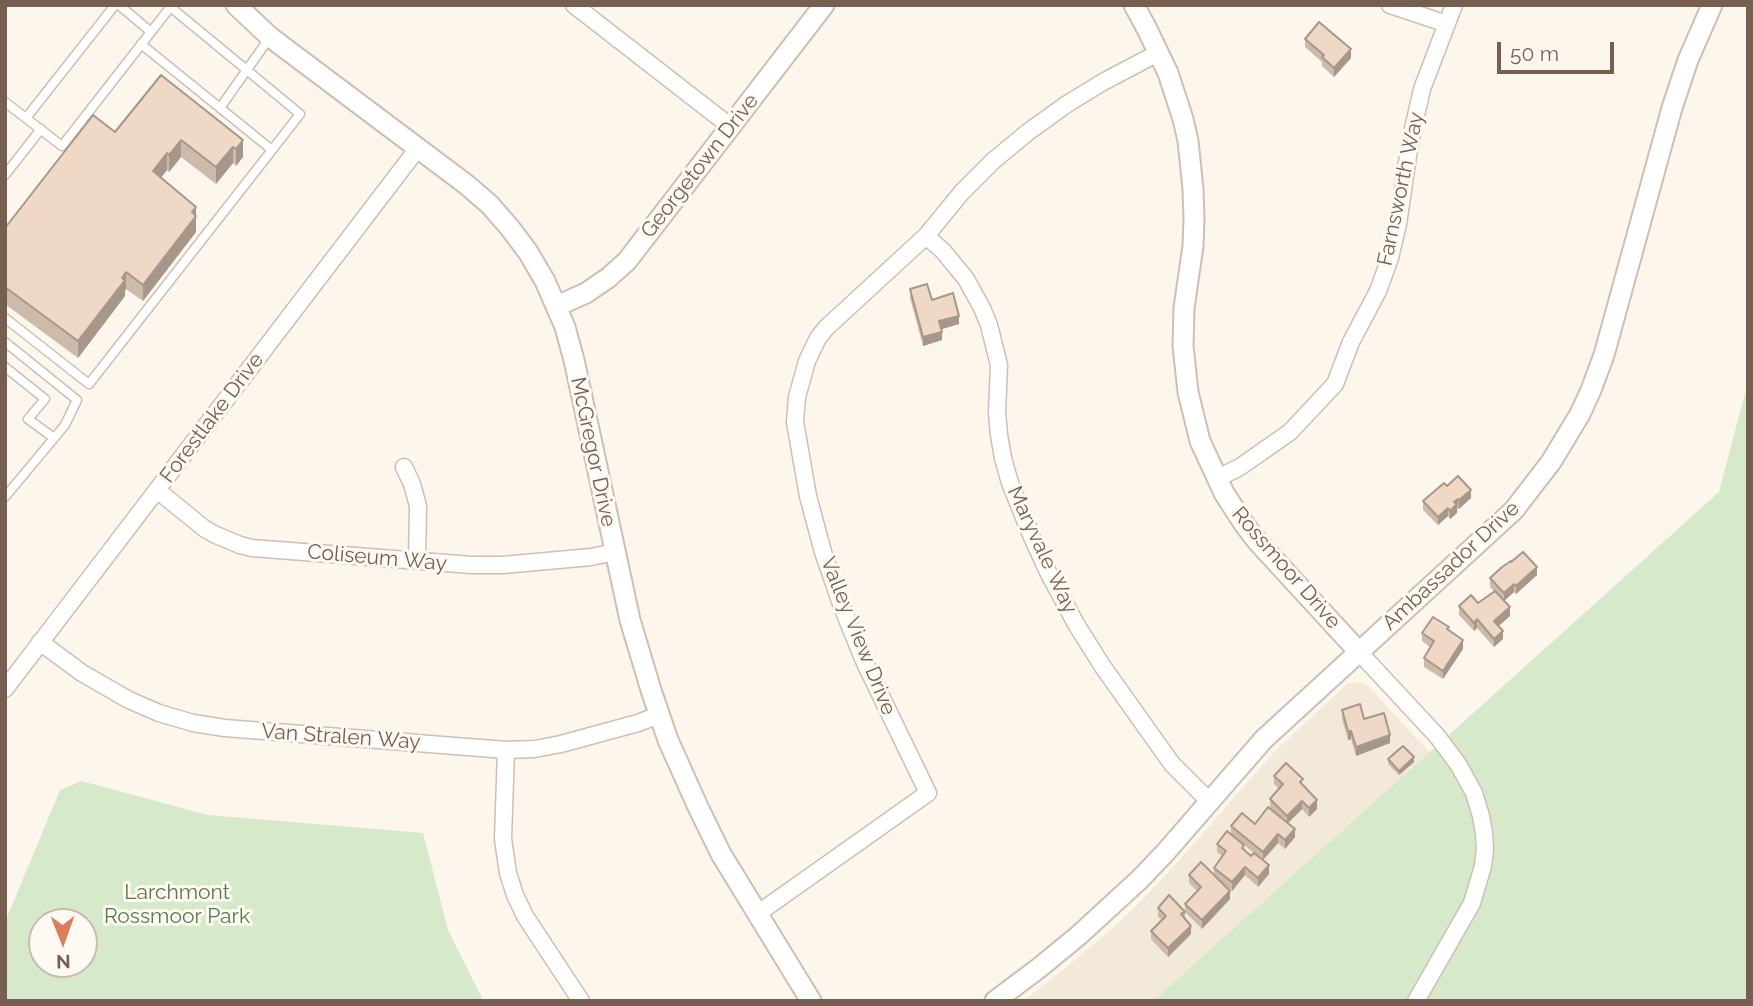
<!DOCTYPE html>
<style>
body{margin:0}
#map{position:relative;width:1753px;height:1006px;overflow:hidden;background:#fcf6ec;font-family:Raleway,sans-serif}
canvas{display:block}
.frame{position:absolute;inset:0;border:7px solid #765f50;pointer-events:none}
.north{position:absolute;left:28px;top:908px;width:70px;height:70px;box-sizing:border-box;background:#fefaf3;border:2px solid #c8bcb2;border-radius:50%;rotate:179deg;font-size:19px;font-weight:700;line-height:28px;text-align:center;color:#765f50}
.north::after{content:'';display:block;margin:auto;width:24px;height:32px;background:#dc7d5b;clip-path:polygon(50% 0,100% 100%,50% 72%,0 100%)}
.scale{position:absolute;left:1497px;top:42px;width:117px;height:32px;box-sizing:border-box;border:4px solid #765f50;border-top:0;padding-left:9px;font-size:21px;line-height:24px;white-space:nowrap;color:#765f50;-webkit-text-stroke:5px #fefaf3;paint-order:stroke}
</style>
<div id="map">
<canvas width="1753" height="1006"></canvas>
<div class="frame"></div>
<div class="north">N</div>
<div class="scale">50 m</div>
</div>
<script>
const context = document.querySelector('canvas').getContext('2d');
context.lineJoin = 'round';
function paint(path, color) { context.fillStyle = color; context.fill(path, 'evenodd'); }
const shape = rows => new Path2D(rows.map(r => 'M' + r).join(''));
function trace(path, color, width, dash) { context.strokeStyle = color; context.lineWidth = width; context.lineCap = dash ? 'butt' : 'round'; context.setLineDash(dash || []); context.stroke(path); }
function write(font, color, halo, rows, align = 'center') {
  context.font = font + ' Raleway,sans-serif'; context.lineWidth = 6; context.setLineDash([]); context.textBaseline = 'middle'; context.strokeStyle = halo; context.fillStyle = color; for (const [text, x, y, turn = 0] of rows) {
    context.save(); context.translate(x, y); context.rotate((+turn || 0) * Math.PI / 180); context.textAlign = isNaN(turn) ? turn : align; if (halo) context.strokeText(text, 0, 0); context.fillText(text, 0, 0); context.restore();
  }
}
const residential = shape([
 [1355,682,1367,685,1431,754,1153,1001,1023,1001,1064,969,1111,930,1142,900,1176,864,1276,750,1343,688,1347,684]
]);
const green = shape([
 [1748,382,1748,1001,1153,1001,1719,492],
 [81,781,208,815,423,833,448,930,482,998,478,1001,5,1001,5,922,60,790],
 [42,922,84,922,84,964,42,964]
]);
const service = shape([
 [119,5,151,32],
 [168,5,300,114,272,150],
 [5,102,62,146,172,5],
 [220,108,270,37],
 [26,118,115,5],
 [5,175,41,129],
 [5,318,89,384,272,150,141,44],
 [5,342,77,400,65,425,5,497],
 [5,367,45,399,28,419,54,438]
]);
const minor = shape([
 [574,5,731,127],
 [1390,5,1447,24],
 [926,236,943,251,966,279,982,308,989,325,999,365,997,412,999,435,1003,458,1010,483,1031,535,1049,574,1076,624,1103,667,1172,764,1209,801],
 [404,467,412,484,418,506,417,561],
 [1218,478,1240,467,1290,432,1335,384,1351,342,1378,291,1390,258,1398,224,1410,142,1422,89,1454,5],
 [157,490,205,529,216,535,240,545,252,548,472,565,503,565,591,557,615,552],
 [40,642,82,673,129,700,159,713,193,723,225,728,506,750,535,749,561,744,638,723,659,715],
 [1359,652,1437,736,1458,764,1474,793,1481,816,1484,833,1485,849,1483,866,1472,903,1416,1001],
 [5,689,418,148],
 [506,750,503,839,508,873,515,895,525,916,581,1001],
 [757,914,928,793,864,661,842,607,823,552,808,496,795,422,797,397,807,361,818,338,826,328,926,236,962,192,993,161,1028,132,1067,104,1103,82,1158,53]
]);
const tertiary = shape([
 [236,5,270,37,467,185,490,205,510,228,528,252,545,281,565,327,574,360,630,620,651,690,668,740,698,807,721,854,811,1001],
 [1134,5,1147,29,1168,73,1183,119,1188,141,1193,189,1194,219,1193,246,1184,308,1183,346,1188,392,1200,441,1224,493,1244,524,1257,541,1359,652],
 [557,306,586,293,608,278,627,261,824,5],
 [995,1001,1039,968,1078,936,1139,880,1164,854,1264,739,1514,510,1551,462,1580,414,1591,390,1604,355,1672,108,1688,60,1712,5]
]);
const wall = shape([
 [1305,39,1351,58,1334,77,1322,66,1322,62,1305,47],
 [115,132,243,140,243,157,236,166,233,163,216,184,181,157,169,172,167,170,161,178,196,207,196,232,143,301,126,289,125,291,125,296,78,358,5,304,5,228],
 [910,289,932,300,959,324,941,329,942,340,923,346,910,298],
 [1447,486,1471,498,1459,509,1457,508,1457,513,1450,519,1448,516,1438,525,1423,510,1423,501],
 [1537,575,1516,594,1514,592,1504,601,1510,616,1498,626,1503,639,1494,647,1477,628,1474,631,1459,615,1459,606,1478,603,1494,591,1490,587,1490,578],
 [1449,630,1463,649,1443,679,1424,667,1424,658,1430,647,1422,641,1422,633],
 [1342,710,1364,719,1390,743,1356,756,1351,739,1348,740,1342,719],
 [1388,759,1414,762,1399,775,1388,764],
 [1274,776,1303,785,1317,809,1309,817,1302,809,1288,823,1295,837,1285,849,1278,843,1263,860,1269,874,1258,887,1245,875,1232,891,1221,882,1230,899,1202,929,1185,912,1185,918,1191,934,1168,957,1151,939,1151,931,1162,920,1158,917,1158,908,1185,912,1185,904,1197,891,1189,883,1189,875,1214,875,1214,868,1222,856,1217,852,1217,844,1231,834,1231,826,1255,824,1277,815,1270,808,1270,799,1279,789,1274,784],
 [1244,845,1254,853,1251,856,1244,850]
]);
const shadedWall = shape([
 [1351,49,1351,58,1334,77,1334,68],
 [181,140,181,157,169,172,169,155],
 [243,140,243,157,236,166,236,149],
 [233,147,233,163,216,184,216,167],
 [167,153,167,170,153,188,153,171],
 [196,207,196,232,143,301,143,285],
 [126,272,126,289,125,291,125,296,78,358,78,341],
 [959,316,959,324,939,330,939,321],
 [942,332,942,340,923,346,923,337],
 [1471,490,1471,498,1459,509,1459,500],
 [1458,499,1457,513,1450,519,1450,511,1454,502],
 [1448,508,1448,516,1438,525,1438,517],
 [1537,567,1537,575,1516,594,1516,586],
 [1514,584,1514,592,1504,601,1504,593],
 [1510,607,1510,616,1494,630,1494,621],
 [1477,619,1477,628,1474,631,1474,623],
 [1503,631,1503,639,1494,647,1494,639],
 [1463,640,1463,649,1443,679,1443,671],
 [1348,731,1351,731,1351,739,1348,740],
 [1390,735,1390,743,1356,756,1356,747],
 [1414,757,1414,762,1399,775,1399,771],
 [1317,800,1317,809,1309,817,1309,808],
 [1302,801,1302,809,1287,824,1287,816],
 [1295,829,1295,837,1285,849,1285,840],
 [1278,834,1278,843,1263,860,1263,852],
 [1269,865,1269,874,1258,887,1258,878],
 [1245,867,1245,875,1232,891,1232,882],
 [1230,891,1230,899,1202,929,1202,920],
 [1191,926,1191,934,1168,957,1168,948]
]);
const building = shape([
 [1319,22,1351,49,1334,68,1322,57,1324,55,1305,39,1319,22],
 [161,75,243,140,236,149,233,147,216,167,181,140,169,155,167,153,153,171,196,207,192,212,196,216,143,285,126,272,122,278,125,280,78,341,5,287,5,228,93,115,115,132,161,75],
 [927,284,932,300,953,293,959,316,939,321,942,332,923,337,910,289,927,284],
 [1458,476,1471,490,1459,500,1458,499,1454,502,1457,504,1450,511,1448,508,1438,517,1423,501,1444,483,1447,486,1458,476],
 [1523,552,1537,567,1516,586,1514,584,1504,593,1490,578,1502,567,1511,561,1511,562,1523,552],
 [1495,591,1510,607,1494,621,1503,631,1494,639,1477,619,1474,623,1459,606,1471,595,1478,603,1495,591],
 [1433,617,1449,627,1447,629,1463,640,1443,671,1424,658,1434,641,1422,633,1433,617],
 [1360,704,1364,719,1384,713,1390,735,1356,747,1351,731,1348,731,1342,710,1360,704],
 [1403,746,1414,757,1399,771,1388,759,1403,746],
 [1286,763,1303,779,1300,782,1317,800,1309,808,1302,801,1287,816,1270,799,1283,784,1274,776,1286,763],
 [1268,807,1295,829,1285,840,1278,834,1263,852,1231,826,1242,813,1255,824,1268,807],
 [1227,831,1244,845,1242,848,1251,856,1254,853,1269,865,1258,878,1245,867,1232,882,1214,868,1226,851,1217,844,1227,831],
 [1201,862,1230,891,1202,920,1185,904,1201,887,1189,875,1201,862],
 [1169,895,1185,912,1181,914,1191,926,1168,948,1151,931,1166,916,1158,908,1169,895]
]);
const streetNames = [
 ["Georgetown Drive",700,166,-52],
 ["Farnsworth Way",1401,189,-78],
 ["Forestlake Drive",212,418,-53],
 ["McGregor Drive",593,452,78],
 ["Maryvale Way",1042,550,65],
 ["Coliseum Way",377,558,5],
 ["Ambassador Drive",1451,566,-43],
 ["Rossmoor Drive",1286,568,49],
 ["Valley View Drive",858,636,68],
 ["Van Stralen Way",341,737,4]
];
const parkNames = [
 ["Larchmont",177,893],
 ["Rossmoor Park",177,917]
];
paint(residential, '#f3e9db');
paint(green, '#d6e9cb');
trace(service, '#cebfb2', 11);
trace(minor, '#cebfb2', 19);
trace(tertiary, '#cebfb2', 23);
trace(service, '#fff', 8);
trace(minor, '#fff', 16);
trace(tertiary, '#fff', 19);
paint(wall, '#cebaaa');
paint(shadedWall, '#a7978b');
paint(building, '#efd8c6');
trace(building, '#a7978b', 2);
write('21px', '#765f50', '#fefaf3', streetNames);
write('21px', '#557a49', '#fefaf3', parkNames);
</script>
